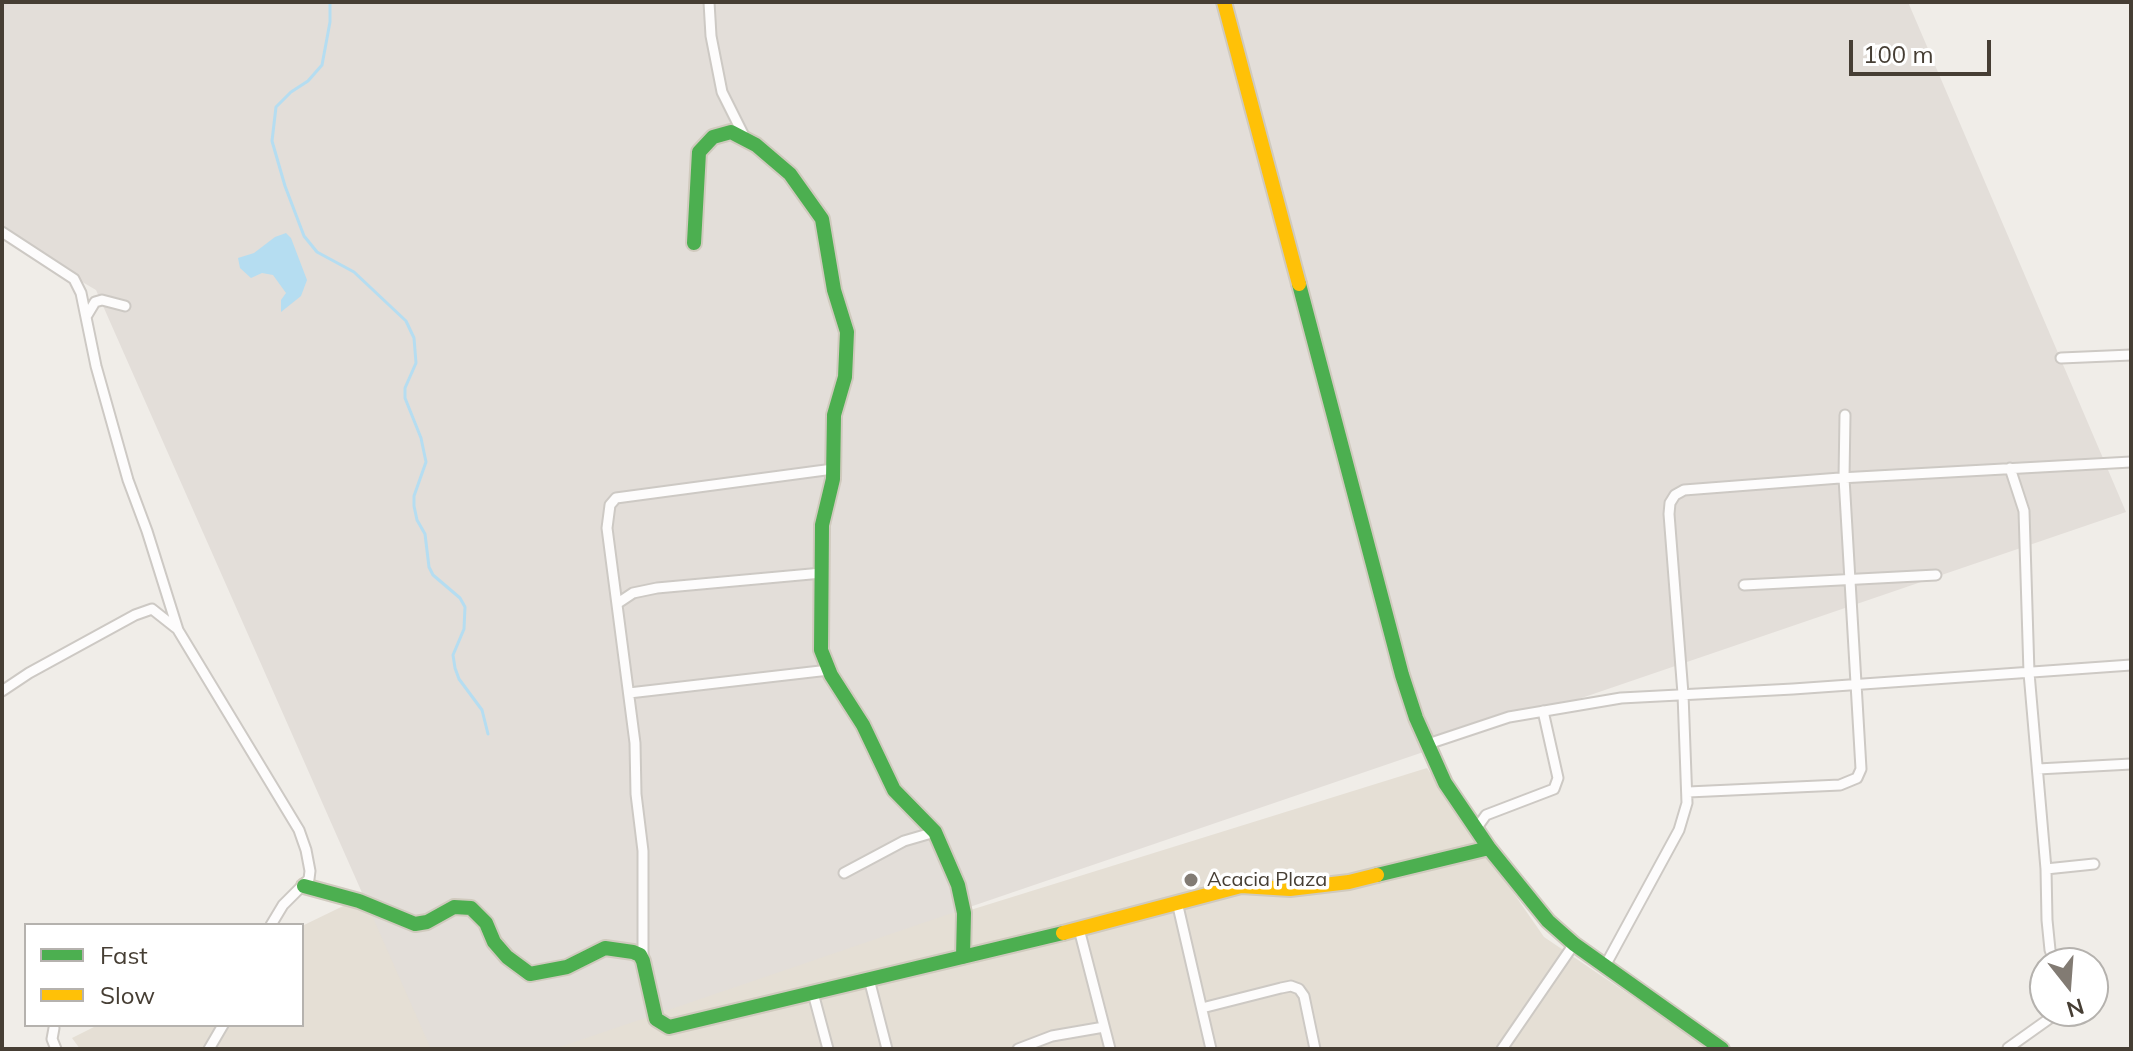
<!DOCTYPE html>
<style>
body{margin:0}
#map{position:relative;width:2133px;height:1051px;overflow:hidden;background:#f0ede8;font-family:Mulish,sans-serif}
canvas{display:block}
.frame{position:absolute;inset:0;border:4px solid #463e34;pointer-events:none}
.legend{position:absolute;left:24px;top:923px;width:280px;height:104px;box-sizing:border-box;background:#fff;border:2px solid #b5b2ae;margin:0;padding:10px 14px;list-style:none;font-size:24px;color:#463e34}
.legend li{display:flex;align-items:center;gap:16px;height:40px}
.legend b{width:40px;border:2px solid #b5b2ae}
.north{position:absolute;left:2029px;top:947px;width:80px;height:80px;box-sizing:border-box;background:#fff;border:2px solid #b5b2ae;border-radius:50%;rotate:163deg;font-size:22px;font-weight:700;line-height:32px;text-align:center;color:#463e34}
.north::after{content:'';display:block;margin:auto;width:28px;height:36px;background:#827b73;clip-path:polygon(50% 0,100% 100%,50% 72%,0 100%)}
.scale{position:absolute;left:1849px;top:40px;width:142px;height:36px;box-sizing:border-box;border:4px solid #463e34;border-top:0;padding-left:10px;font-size:24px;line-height:28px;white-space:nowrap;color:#463e34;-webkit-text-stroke:6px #fff;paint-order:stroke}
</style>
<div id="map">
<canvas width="2133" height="1051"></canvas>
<div class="frame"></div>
<ul class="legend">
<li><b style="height:10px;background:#4caf50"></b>Fast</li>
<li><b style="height:10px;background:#ffc107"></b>Slow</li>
</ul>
<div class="north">N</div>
<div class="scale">100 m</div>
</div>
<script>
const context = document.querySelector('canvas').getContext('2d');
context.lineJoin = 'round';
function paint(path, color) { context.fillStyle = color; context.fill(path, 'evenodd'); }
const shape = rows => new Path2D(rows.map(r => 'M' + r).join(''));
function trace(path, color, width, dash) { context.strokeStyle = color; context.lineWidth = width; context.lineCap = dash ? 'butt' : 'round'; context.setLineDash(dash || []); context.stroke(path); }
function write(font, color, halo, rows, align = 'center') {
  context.font = font + ' Mulish,sans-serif'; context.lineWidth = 7; context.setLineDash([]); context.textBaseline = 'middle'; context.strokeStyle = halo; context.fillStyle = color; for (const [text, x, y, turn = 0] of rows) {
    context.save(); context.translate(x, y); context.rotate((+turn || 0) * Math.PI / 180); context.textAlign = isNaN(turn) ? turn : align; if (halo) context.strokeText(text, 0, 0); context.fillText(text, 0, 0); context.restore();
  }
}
const residential = shape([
 [1427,768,1544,937,1710,1049,80,1049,72,1038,98,1025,302,1025,302,926,617,773,964,912]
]);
const industrial = shape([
 [2,2,1908,2,2126,512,554,1049,431,1049,96,290,2,235]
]);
const water = shape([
 [286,233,291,238,307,280,301,296,281,312,281,300,286,293,273,275,262,273,251,278,240,268,238,258,254,253,275,237]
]);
const stream = shape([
 [330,2,330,22,322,65,308,81,291,92,276,107,272,141,285,186,304,236,317,252,354,272,406,321,414,338,416,363,405,388,405,398,421,438,426,462,414,496,414,506,417,520,425,534,429,567,433,575,460,598,465,607,464,629,453,655,455,668,459,679,482,710,488,734]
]);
const street = shape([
 [709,2,711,36,722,92,744,136],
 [2,232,74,279,81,293,96,366,128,480,147,531,178,630,299,830,306,850,310,871,309,879,283,905,271,925],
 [86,317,95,302,102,300,125,306],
 [2061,358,2131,355],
 [2010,468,2024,511,2029,673,2046,869,2047,920,2050,950,2055,963],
 [1744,585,1936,575],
 [618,603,633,593,657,588,822,573],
 [2,691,29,673,135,615,152,609,176,628],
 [629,693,829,670],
 [1428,744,1509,717,1621,698,1793,689,2131,665],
 [2038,769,2131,764],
 [1688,792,1840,785,1857,778,1861,769,1844,478,1845,415],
 [1476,829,1486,815,1554,789,1558,778,1543,711],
 [2046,869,2094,864],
 [844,873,904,841,935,832],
 [1177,902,1211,1049],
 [1079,929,1110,1049],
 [643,958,643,851,636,794,635,743,607,528,610,505,616,498,833,469],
 [1605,966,1679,830,1687,803,1683,694,1669,514,1670,503,1675,495,1684,490,1840,478,2131,462],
 [869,979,887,1049],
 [813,993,828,1049],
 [1202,1008,1281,988,1291,986,1299,989,1304,996,1315,1049],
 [54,1028,52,1039,56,1049],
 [2008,1048,2060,1011],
 [209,1049,223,1025],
 [1018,1049,1052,1036,1104,1027],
 [1502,1049,1574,944]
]);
const fast = shape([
 [694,243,699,152,713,137,731,132,756,145,790,174,822,219,834,290,847,332,845,377,834,415,833,479,822,525,821,650,831,675,863,725,894,790,935,832,958,885,964,913,963,957],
 [1299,284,1402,675,1416,718,1445,783,1489,848,1548,921,1574,944,1722,1049],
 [1377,875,1489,848],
 [304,886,359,901,415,924,427,922,454,907,471,908,486,923,494,942,507,957,530,974,567,967,605,948,633,952,640,955,643,961,656,1019,669,1027,1063,933]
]);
const slow = shape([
 [1224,2,1299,284],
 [1063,933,1241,886,1290,889,1349,882,1377,875]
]);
const markers = [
 [1191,880,8,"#827b73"]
];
const poiNames = [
 ["Acacia Plaza",1207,880]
];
paint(residential, '#e5dfd5');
paint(industrial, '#e3ded9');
paint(water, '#b5ddf1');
trace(stream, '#b5ddf1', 3);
trace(street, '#cdc9c4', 13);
trace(fast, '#d0cabe', 18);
trace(slow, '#d0cabe', 18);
trace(street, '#fdfcfc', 9);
trace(fast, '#4caf50', 14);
trace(slow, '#ffc107', 14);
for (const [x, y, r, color] of markers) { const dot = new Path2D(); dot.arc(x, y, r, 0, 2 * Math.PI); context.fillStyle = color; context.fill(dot); trace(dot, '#fff', 3); }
write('20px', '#463e34', '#fff', poiNames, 'left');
</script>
